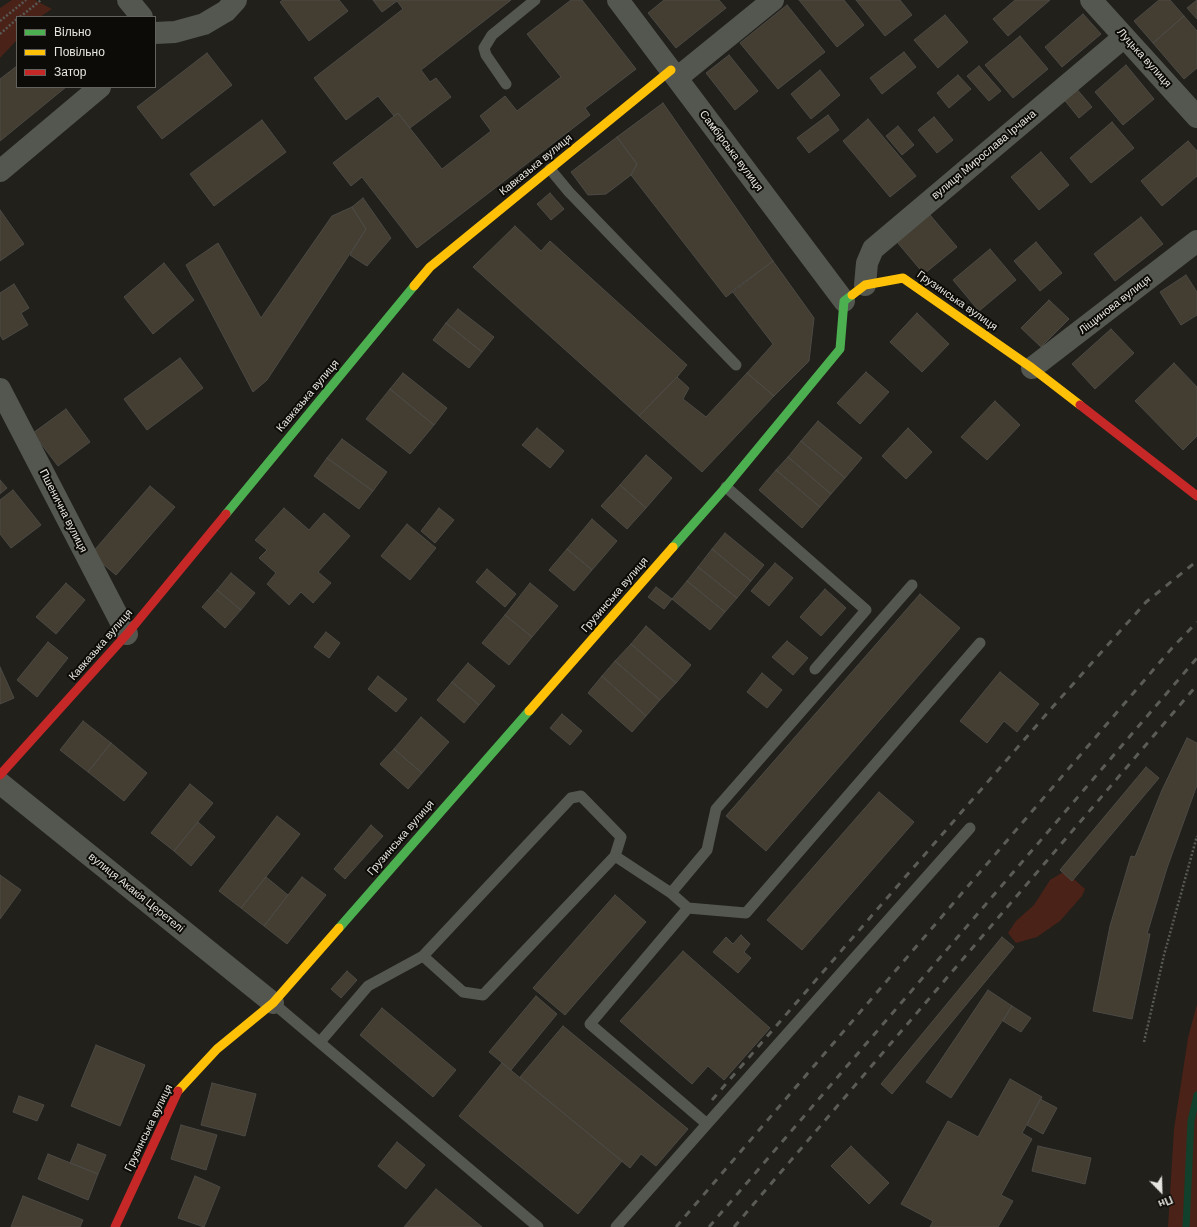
<!DOCTYPE html>
<meta charset="utf-8">
<style>
body{margin:0}
#map{position:relative;width:1197px;height:1227px;overflow:hidden;background:#21201b;font-family:Arial,sans-serif}
canvas{display:block}
.legend{position:absolute;left:16px;top:16px;width:140px;height:72px;box-sizing:border-box;background:#0c0b07;border:1px solid #64625d;margin:0;padding:5px 7px;list-style:none;font-size:12px;color:#e7e5df}
.legend li{display:flex;align-items:center;gap:8px;height:20px}
.legend b{width:20px;border:1px solid #64625d}
.north{position:absolute;left:1141px;top:1171px;width:40px;height:40px;-webkit-text-stroke:3px #0c0b07;paint-order:stroke;rotate:157deg;font-size:11px;font-weight:700;line-height:16px;text-align:center;color:#e7e5df}
.north::after{content:'';display:block;margin:auto;width:14px;height:18px;background:#e7e5df;clip-path:polygon(50% 0,100% 100%,50% 72%,0 100%)}
</style>
<div id="map">
<canvas width="1197" height="1227"></canvas>
<ul class="legend">
<li><b style="height:5px;background:#4caf50"></b>Вільно</li>
<li><b style="height:5px;background:#ffc107"></b>Повільно</li>
<li><b style="height:5px;background:#c62828"></b>Затор</li>
</ul>
<div class="north">Пн</div>
</div>
<script>
const context = document.querySelector('canvas').getContext('2d');
context.lineJoin = 'round';
function paint(path, color) { context.fillStyle = color; context.fill(path, 'evenodd'); }
const shape = rows => new Path2D(rows.map(r => 'M' + r).join(''));
function trace(path, color, width, dash) { context.strokeStyle = color; context.lineWidth = width; context.lineCap = dash ? 'butt' : 'round'; context.setLineDash(dash || []); context.stroke(path); }
function write(font, color, halo, rows, align = 'center') {
  context.font = font + ' Arial,sans-serif'; context.lineWidth = 4; context.setLineDash([]); context.textBaseline = 'middle'; context.strokeStyle = halo; context.fillStyle = color; for (const [text, x, y, turn = 0] of rows) {
    context.save(); context.translate(x, y); context.rotate((+turn || 0) * Math.PI / 180); context.textAlign = isNaN(turn) ? turn : align; if (halo) context.strokeText(text, 0, 0); context.fillText(text, 0, 0); context.restore();
  }
}
const green = shape([
 [12,0,35,0,52,9,40,17,17,17,17,40,0,58,0,8],
 [1065,871,1085,889,1082,896,1060,921,1037,937,1016,943,1008,933,1016,921,1034,905,1050,880],
 [1197,1004,1197,1227,1168,1227,1174,1129,1188,1038]
]);
const stream = shape([
 [1186,1227,1191,1121,1197,1095]
]);
const building = shape([
 [283,0,339,0,348,11,309,41,280,2,283,0],
 [373,0,511,0,421,70,430,82,436,78,451,97,410,128,398,113,394,116,378,96,346,120,314,78,403,9,397,1,382,12,373,0],
 [571,0,582,0,636,69,585,108,590,115,417,248,362,177,351,186,333,163,398,113,442,169,491,131,480,116,505,96,517,111,561,77,527,34,571,0],
 [664,0,719,0,726,8,676,48,648,13,664,0],
 [799,0,844,0,864,25,837,47,799,0],
 [856,0,900,0,912,15,885,36,856,0],
 [1015,0,1050,0,1008,36,993,19,1015,0],
 [1159,0,1170,0,1184,16,1153,43,1134,21,1159,0],
 [1197,0,1197,19,1187,8,1197,0],
 [787,5,825,52,778,89,740,43,787,5],
 [1083,14,1101,34,1062,67,1045,47,1083,14],
 [945,15,968,42,938,68,914,40,945,15],
 [1184,16,1197,31,1197,68,1184,79,1153,43,1184,16],
 [1020,36,1048,69,1013,98,985,65,1020,36],
 [904,52,916,67,882,94,870,78,904,52],
 [207,53,232,85,162,139,137,107,207,53],
 [729,55,758,91,735,110,706,73,729,55],
 [1126,65,1154,99,1123,125,1095,92,1126,65],
 [17,66,17,87,66,87,0,141,0,79,17,66],
 [979,66,1001,91,989,101,967,76,979,66],
 [820,70,840,95,811,119,791,94,820,70],
 [958,75,971,89,949,108,937,93,958,75],
 [1075,87,1092,107,1079,118,1062,97,1075,87],
 [663,103,773,261,726,297,631,175,637,164,617,137,663,103],
 [828,115,839,130,809,153,797,138,828,115],
 [934,117,953,140,937,153,918,130,934,117],
 [868,119,916,176,890,197,843,141,868,119],
 [262,120,286,152,214,206,190,174,262,120],
 [1112,122,1134,148,1091,183,1070,158,1112,122],
 [898,126,914,145,902,155,886,136,898,126],
 [617,137,637,164,631,175,606,194,588,195,571,172,617,137],
 [1188,141,1197,151,1197,176,1162,206,1141,181,1188,141],
 [1041,152,1069,185,1039,210,1011,177,1041,152],
 [550,193,564,209,551,220,537,204,550,193],
 [363,198,391,238,367,266,350,255,366,229,352,207,363,198],
 [352,207,366,229,267,380,253,392,186,265,218,243,261,318,332,216,352,207],
 [0,210,24,244,0,261,0,210],
 [930,215,957,247,924,274,897,242,930,215],
 [1141,217,1163,244,1115,281,1094,254,1141,217],
 [515,226,541,251,550,241,687,365,677,377,639,416,473,267,515,226],
 [1036,242,1062,273,1040,291,1014,261,1036,242],
 [990,249,1016,280,979,311,953,280,990,249],
 [773,261,814,318,809,361,774,396,747,373,773,344,732,291,773,261],
 [164,263,194,300,153,334,124,297,164,263],
 [1186,275,1197,292,1197,315,1181,325,1160,292,1186,275],
 [14,284,29,308,21,313,28,325,3,340,0,335,0,293,14,284],
 [1049,300,1069,319,1041,347,1021,328,1049,300],
 [458,309,494,337,482,352,446,323,458,309],
 [917,313,949,344,922,372,890,342,917,313],
 [446,323,482,352,469,368,433,340,446,323],
 [1111,329,1134,353,1095,389,1072,364,1111,329],
 [180,358,203,388,147,430,124,399,180,358],
 [1174,363,1197,387,1197,436,1183,450,1135,401,1174,363],
 [866,372,889,392,860,424,837,403,866,372],
 [403,373,447,408,434,425,390,389,403,373],
 [747,373,774,396,702,472,639,416,677,377,689,388,683,399,706,417,747,373],
 [390,389,434,425,410,454,366,419,390,389],
 [995,401,1020,425,987,460,961,437,995,401],
 [66,409,90,442,58,466,33,433,66,409],
 [818,421,862,458,845,478,801,441,818,421],
 [537,428,564,451,550,468,522,445,537,428],
 [908,428,932,452,906,479,882,456,908,428],
 [342,439,387,472,373,491,327,458,342,439],
 [801,441,845,478,831,494,788,457,801,441],
 [646,455,672,478,646,508,620,485,646,455],
 [788,457,831,494,820,507,776,470,788,457],
 [327,458,373,491,359,509,314,476,327,458],
 [776,470,820,507,802,528,759,490,776,470],
 [0,480,7,488,0,494,0,480],
 [620,485,646,508,627,529,601,506,620,485],
 [150,486,175,507,116,575,91,554,150,486],
 [13,490,41,525,11,548,0,534,0,500,13,490],
 [284,508,309,530,324,513,350,536,318,572,331,583,313,603,301,592,289,605,267,584,276,573,259,558,267,550,255,540,284,508],
 [439,508,454,520,435,543,421,531,439,508],
 [592,519,617,541,592,570,567,549,592,519],
 [407,524,436,548,410,580,381,556,407,524],
 [725,533,764,565,751,581,712,549,725,533],
 [567,549,592,570,574,591,549,570,567,549],
 [712,549,751,581,737,598,698,567,712,549],
 [775,563,793,578,769,606,751,591,775,563],
 [698,567,737,598,725,612,687,581,698,567],
 [487,569,516,594,505,607,476,582,487,569],
 [231,573,255,593,241,610,217,590,231,573],
 [687,581,725,612,710,630,672,599,687,581],
 [66,583,85,600,56,634,36,617,66,583],
 [530,583,558,606,532,637,505,615,530,583],
 [656,587,672,599,664,609,648,597,656,587],
 [825,589,846,608,821,636,800,617,825,589],
 [217,590,241,610,225,628,202,607,217,590],
 [920,594,960,628,766,851,726,816,920,594],
 [505,615,532,637,509,665,482,643,505,615],
 [646,626,691,665,676,683,631,644,646,626],
 [326,632,340,643,329,658,314,647,326,632],
 [787,641,808,658,793,675,772,657,787,641],
 [48,642,68,658,37,697,17,680,48,642],
 [631,644,676,683,660,700,615,661,631,644],
 [615,661,660,700,646,716,602,676,615,661],
 [468,663,495,686,479,705,452,682,468,663],
 [0,667,14,698,0,704,0,667],
 [1000,672,1039,704,1017,732,1004,721,987,743,960,721,1000,672],
 [762,673,782,690,767,708,747,692,762,673],
 [378,676,407,699,396,712,368,689,378,676],
 [602,676,646,716,632,732,588,693,602,676],
 [452,682,479,705,464,723,437,700,452,682],
 [562,714,582,731,570,745,550,728,562,714],
 [421,717,449,742,422,773,394,749,421,717],
 [83,721,111,743,88,772,60,750,83,721],
 [1187,738,1197,743,1197,785,1167,868,1147,934,1150,934,1132,1019,1093,1011,1110,926,1131,856,1135,857,1162,790,1187,738],
 [111,743,147,773,124,801,88,772,111,743],
 [394,749,422,773,408,789,380,764,394,749],
 [1146,767,1159,778,1072,881,1060,870,1146,767],
 [190,784,213,803,174,851,151,833,190,784],
 [879,792,914,822,802,950,767,920,879,792],
 [277,816,300,834,241,908,219,891,277,816],
 [198,822,215,837,191,866,174,851,198,822],
 [371,825,383,836,345,879,334,869,371,825],
 [0,875,21,890,0,919,0,875],
 [266,877,288,895,264,926,241,908,266,877],
 [302,877,326,895,287,944,264,926,302,877],
 [615,895,646,922,565,1015,533,988,615,895],
 [741,935,750,944,744,952,751,958,738,973,713,952,726,937,733,944,741,935],
 [1002,937,1014,947,892,1094,881,1084,1002,937],
 [683,951,770,1028,724,1080,708,1066,692,1084,620,1021,683,951],
 [347,971,357,980,341,998,331,989,347,971],
 [988,990,1012,1006,951,1098,926,1082,988,990],
 [536,996,557,1014,511,1070,489,1052,536,996],
 [1012,1006,1031,1018,1021,1032,1003,1021,1012,1006],
 [382,1008,456,1070,433,1097,360,1035,382,1008],
 [563,1026,688,1129,656,1166,641,1154,630,1168,520,1077,563,1026],
 [96,1045,145,1065,120,1126,71,1106,96,1045],
 [502,1063,622,1161,578,1214,459,1116,502,1063],
 [1010,1079,1042,1097,1022,1133,1032,1139,1001,1195,1013,1201,998,1227,930,1227,933,1221,901,1204,948,1121,978,1137,1010,1079],
 [212,1083,256,1094,245,1136,201,1125,212,1083],
 [19,1096,44,1105,37,1121,13,1112,19,1096],
 [1040,1099,1057,1108,1043,1134,1027,1125,1040,1099],
 [181,1125,217,1135,206,1170,171,1159,181,1125],
 [397,1142,425,1165,406,1189,378,1166,397,1142],
 [78,1144,106,1155,98,1174,70,1163,78,1144],
 [851,1146,889,1183,869,1204,831,1166,851,1146],
 [1038,1146,1091,1158,1085,1184,1032,1171,1038,1146],
 [48,1154,98,1174,88,1200,38,1179,48,1154],
 [195,1176,220,1187,204,1227,178,1218,195,1176],
 [436,1189,482,1227,404,1227,436,1189],
 [23,1196,83,1220,80,1227,11,1227,23,1196]
]);
const path = shape([
 [20,17,41,0],
 [0,21,26,0],
 [0,34,17,19],
 [1144,1042,1164,955,1197,836]
]);
const lane = shape([
 [506,84,486,55,484,48,492,35,535,0],
 [550,169,569,192,736,365],
 [726,487,866,610,815,669],
 [615,856,671,893,688,908,590,1024,707,1124,970,828],
 [671,893,707,850,716,809,912,585],
 [688,908,746,913,980,643],
 [273,1003,538,1227],
 [320,1042,368,986,423,956,571,798,581,796,621,837,615,856,483,995,463,992,423,956],
 [616,1227,707,1124]
]);
const street = shape([
 [128,0,142,17],
 [618,0,844,301],
 [1091,0,1197,117],
 [155,33,175,32,204,24,226,11,236,0],
 [677,78,773,0],
 [0,171,100,87],
 [865,285,867,263,873,249,1124,37],
 [1032,368,1197,241],
 [0,389,127,634],
 [0,783,273,1003]
]);
const fast = shape([
 [226,514,414,286],
 [673,547,726,487,840,349,844,301,852,295],
 [339,928,529,711]
]);
const slow = shape([
 [414,286,430,267,671,70],
 [852,295,865,285,903,278,1032,368,1080,405],
 [529,711,673,547],
 [178,1091,217,1049,273,1003,339,928]
]);
const jam = shape([
 [1080,405,1197,496],
 [0,775,127,634,226,514],
 [115,1227,178,1091]
]);
const rail = shape([
 [712,1100,1050,710,1146,602,1197,561],
 [676,1227,1172,648,1197,622],
 [709,1227,1197,658],
 [734,1227,1197,685]
]);
const streetNames = [
 ["Луцька вулиця",1144,58,48],
 ["Самбірська вулиця",731,151,53],
 ["вулиця Мирослава Ірчана",984,155,-40],
 ["Кавказька вулиця",536,165,-39],
 ["Грузинська вулиця",957,301,35],
 ["Ліщинова вулиця",1115,305,-38],
 ["Кавказька вулиця",308,396,-50],
 ["Пшенична вулиця",63,511,63],
 ["Грузинська вулиця",615,595,-49],
 ["Кавказька вулиця",101,645,-49],
 ["Грузинська вулиця",401,838,-49],
 ["вулиця Акакія Церетелі",136,893,39],
 ["Грузинська вулиця",149,1128,-64]
];
paint(green, '#4a2218');
trace(stream, '#11412c', 7);
paint(building, '#443d31');
trace(building, '#4c4a46', 1);
trace(path, '#585954', 2.5, [2, 2]);
trace(lane, '#545750', 11);
trace(street, '#545750', 22);
trace(fast, '#4caf50', 9);
trace(slow, '#ffc107', 9);
trace(jam, '#c62828', 9);
trace(rail, '#5b5c56', 3, [7, 7]);
write('11px', '#e7e5df', '#0c0b07', streetNames);
</script>
